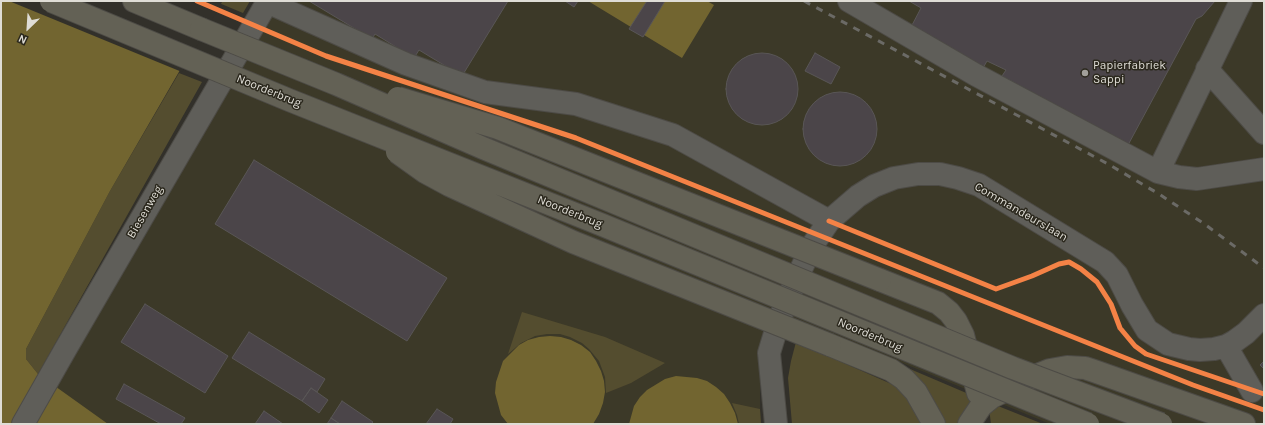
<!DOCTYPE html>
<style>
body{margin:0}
#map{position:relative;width:1265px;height:425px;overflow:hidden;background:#32302a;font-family:Karla,sans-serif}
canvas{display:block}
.frame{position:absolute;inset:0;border:2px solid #dfddd6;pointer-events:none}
.north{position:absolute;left:8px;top:8px;width:40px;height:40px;-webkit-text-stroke:3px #2b281d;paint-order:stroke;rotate:205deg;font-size:11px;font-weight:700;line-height:16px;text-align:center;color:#dfddd6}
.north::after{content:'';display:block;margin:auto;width:14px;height:18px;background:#dfddd6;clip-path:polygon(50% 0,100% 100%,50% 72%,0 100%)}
</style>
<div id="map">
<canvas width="1265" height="425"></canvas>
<div class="frame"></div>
<div class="north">N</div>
</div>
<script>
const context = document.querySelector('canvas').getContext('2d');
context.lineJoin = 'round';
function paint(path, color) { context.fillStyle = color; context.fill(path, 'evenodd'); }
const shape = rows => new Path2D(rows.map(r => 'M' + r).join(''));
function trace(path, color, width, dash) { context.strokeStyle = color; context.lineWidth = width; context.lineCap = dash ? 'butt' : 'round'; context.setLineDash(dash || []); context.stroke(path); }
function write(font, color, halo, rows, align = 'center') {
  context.font = font + ' Karla,sans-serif'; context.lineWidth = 3; context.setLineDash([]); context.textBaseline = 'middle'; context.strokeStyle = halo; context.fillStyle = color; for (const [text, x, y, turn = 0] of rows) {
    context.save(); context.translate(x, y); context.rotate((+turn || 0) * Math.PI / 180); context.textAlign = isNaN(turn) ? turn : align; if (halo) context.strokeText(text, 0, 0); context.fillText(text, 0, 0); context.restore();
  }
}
const built = shape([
 [259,1,1264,1,1264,424,1050,424,835,335,828,350,769,327,760,355,760,409,761,424,103,424,67,401,44,373]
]);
const green = shape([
 [220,1,250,1,243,13,219,3],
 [179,73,202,82,38,374,26,359,26,349,110,191],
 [522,312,605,337,665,363,631,383,606,393,605,377,599,361,589,349,582,343,570,337,560,334,547,334,535,336,521,343,508,354],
 [796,342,896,386,909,398,925,424,792,424,788,378,791,361],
 [903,366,971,395,973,402,961,424,943,424],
 [732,403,760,409,761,424,739,424,737,415],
 [993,404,1043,424,991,424,989,408]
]);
const water = shape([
 [1,1,220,1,110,191,26,349,26,359,38,374,108,424,1,424],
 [588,1,707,1,714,5,682,58],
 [550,336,561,337,571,340,581,345,590,352,596,361,601,371,604,381,605,392,603,403,599,414,593,424,508,424,501,415,495,393,496,382,503,361,519,345,528,340,539,337],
 [676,376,697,378,707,381,716,387,724,394,730,403,735,413,738,424,629,424,634,406,640,397,647,390,665,379]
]);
const pier = shape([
 [9,1,219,1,222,2,182,72]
]);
const building = shape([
 [309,1,508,1,462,76,419,50,414,58,375,34,372,39,309,1],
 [565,1,578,1,574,7,565,1],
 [647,1,665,1,643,37,629,29,647,1],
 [909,1,1215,1,1202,16,1196,19,1128,145,1002,76,1006,70,987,61,983,68,910,29,921,8,909,1],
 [815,53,840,67,831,84,805,71,815,53],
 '726 89a36 36 0 1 1 72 0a36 36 0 1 1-72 0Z',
 '803 129a37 37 0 1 1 74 0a37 37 0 1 1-74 0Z',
 [254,160,447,278,407,341,215,224,254,160],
 [145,304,228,356,205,393,121,342,145,304],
 [249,332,325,379,317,392,311,388,302,401,232,358,249,332],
 [1264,361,1264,369,1260,365,1264,361],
 [124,384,185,418,181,424,161,424,116,399,124,384],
 [311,388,328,400,319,413,302,401,311,388],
 [342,401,373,422,371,424,340,424,331,418,342,401],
 [437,409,453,419,450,424,426,424,437,409],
 [264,411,283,424,255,424,264,411],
 [331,418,340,424,327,424,331,418]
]);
const minor = shape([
 [849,1,976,75,1158,172,1179,177,1197,179,1264,169],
 [267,2,406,64,485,92,576,104,673,135,829,221],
 [1207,69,1264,133],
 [1158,172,1241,1],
 [1226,346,1252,391],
 [23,424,65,350,268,1],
 [776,424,769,353,779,320,795,282,812,246,829,221,858,196,874,186,894,178,918,174,940,174,958,178,979,185,1105,262,1117,275,1132,305,1147,330,1168,344,1189,349,1200,350,1214,349,1226,346,1235,341,1246,333,1264,315]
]);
const major = shape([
 [134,1,201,29],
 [880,280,938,303,949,312,956,321,963,335,978,393],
 [830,345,891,370,904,379,916,392,934,424],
 [969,424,981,406,992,397,1040,374,1050,370,1067,367,1085,368,1094,371,1244,424]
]);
const rail = shape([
 [804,1,1108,164,1159,194,1203,223,1264,268]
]);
const majorBridge = shape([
 [51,1,289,100,600,224,1088,424],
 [201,29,336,84,483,148,1013,368,1161,424],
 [398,98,498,128,880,280],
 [397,152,425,172,449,185,573,242,830,345]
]);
const cycleway = shape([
 [197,1,326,56,576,138,1118,355,1193,385,1264,410],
 [829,221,996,289,1032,276,1059,264,1069,262,1081,269,1097,282,1111,304,1120,328,1135,346,1146,354,1264,394]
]);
const markers = [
 [1085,73,4,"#a2a09a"]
];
const poiNames = [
 ["Papierfabriek",1093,66],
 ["Sappi",1093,80]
];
const streetNames = [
 ["Noorderbrug",269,91,22],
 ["Biesenweg",145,212,-60],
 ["Noorderbrug",570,212,22],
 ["Commandeurslaan",1021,212,30],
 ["Noorderbrug",870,335,23]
];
paint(built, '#3c3928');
paint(green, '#544d2f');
paint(water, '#726530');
paint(pier, '#32302a');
paint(building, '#4b4549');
trace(building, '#595656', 1);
trace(minor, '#4d4b46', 24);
trace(major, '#4d4b46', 24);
trace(minor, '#5f5e59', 22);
trace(major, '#636155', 22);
trace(rail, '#6b6a66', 3, [7, 7]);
trace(majorBridge, '#4d4b46', 24, []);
trace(majorBridge, '#636155', 22);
trace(cycleway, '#f48246', 5);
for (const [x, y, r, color] of markers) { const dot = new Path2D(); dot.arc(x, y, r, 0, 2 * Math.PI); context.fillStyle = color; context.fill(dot); trace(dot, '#2b281d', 1.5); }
write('12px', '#dfddd6', '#2b281d', poiNames, 'left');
write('12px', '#dfddd6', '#2b281d', streetNames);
</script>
